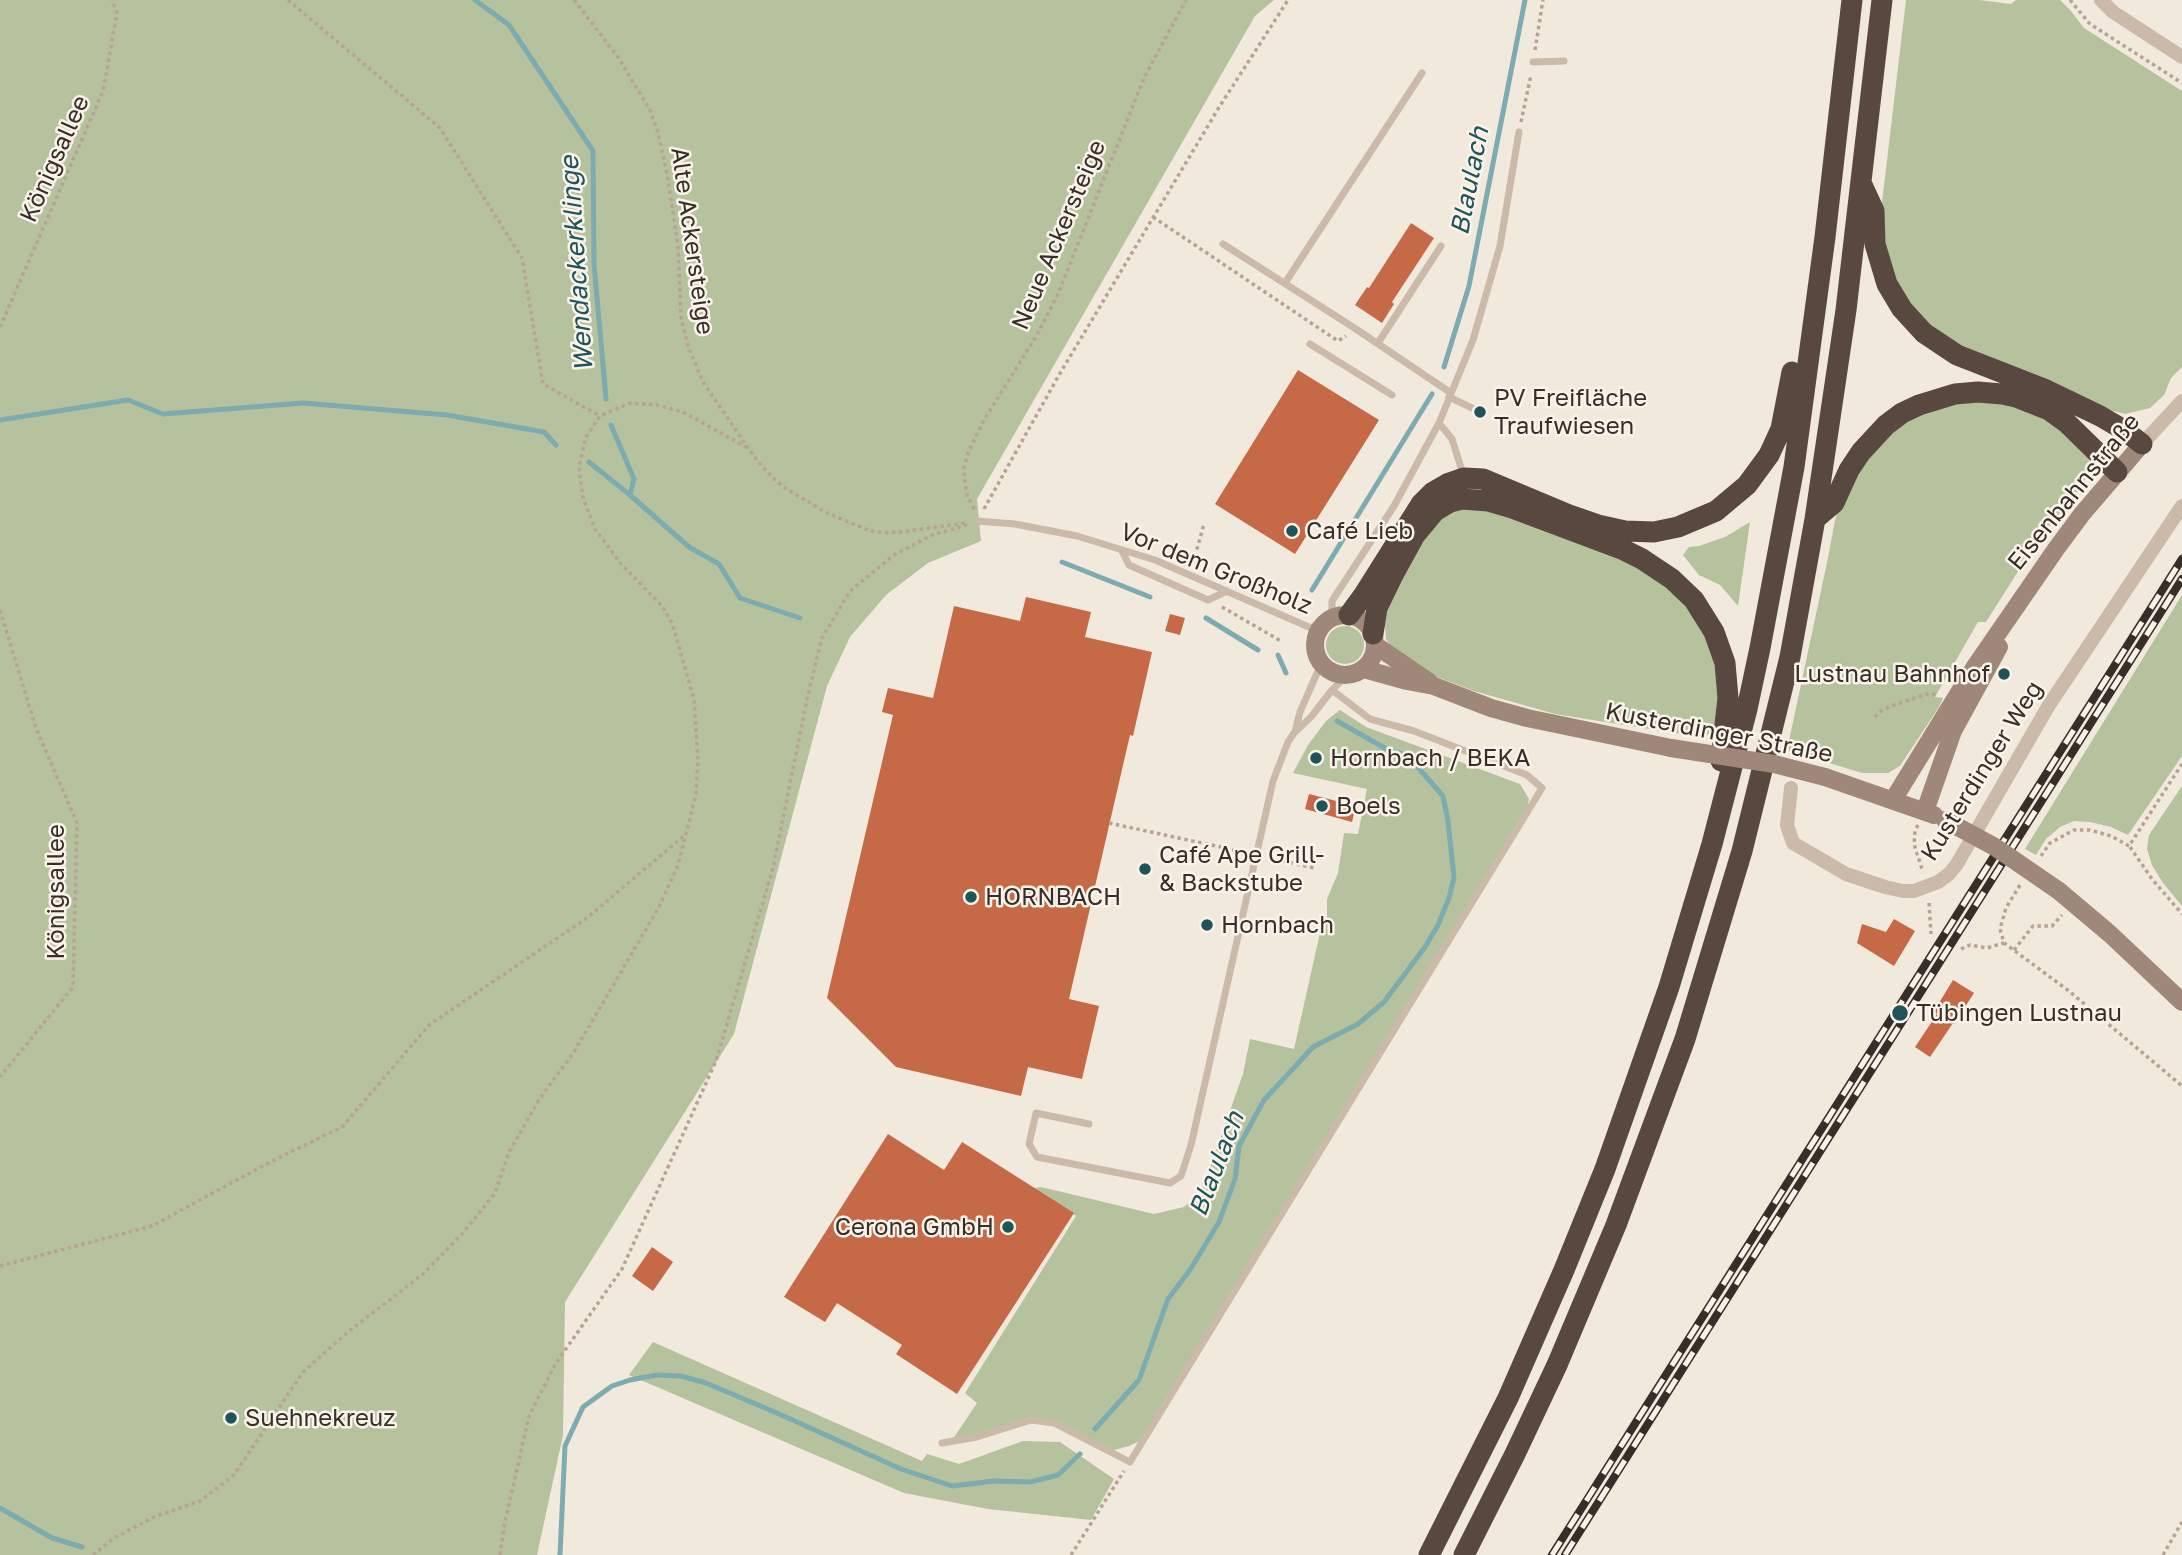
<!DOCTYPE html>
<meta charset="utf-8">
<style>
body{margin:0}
canvas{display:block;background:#f2e9dd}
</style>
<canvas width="2182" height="1555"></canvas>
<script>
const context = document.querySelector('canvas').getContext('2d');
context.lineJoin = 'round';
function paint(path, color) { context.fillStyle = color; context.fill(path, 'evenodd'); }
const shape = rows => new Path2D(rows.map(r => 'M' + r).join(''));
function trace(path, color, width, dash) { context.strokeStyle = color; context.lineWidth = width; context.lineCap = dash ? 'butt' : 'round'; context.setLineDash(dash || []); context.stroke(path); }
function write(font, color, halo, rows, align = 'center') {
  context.font = font + ' "Golos Text",sans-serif'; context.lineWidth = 5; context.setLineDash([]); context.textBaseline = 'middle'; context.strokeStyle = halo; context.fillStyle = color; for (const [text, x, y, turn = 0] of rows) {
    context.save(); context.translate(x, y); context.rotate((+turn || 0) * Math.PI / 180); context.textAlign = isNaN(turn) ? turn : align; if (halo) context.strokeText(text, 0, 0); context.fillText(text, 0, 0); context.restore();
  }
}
const green = shape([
 [0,0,1274,0,1255,16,977,499,981,541,928,563,886,595,850,637,827,686,734,1034,565,1302,563,1435,537,1555,0,1555],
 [1906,0,1979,0,2011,4,2016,0,2060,0,2070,10,2084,28,2182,91,2182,367,2171,378,2164,395,2150,408,2125,414,2113,411,1966,349,1936,334,1919,316,1896,284,1883,241,1881,211],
 [1981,396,2039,411,2087,449,2090,464,2084,483,2036,543,1986,622,1978,622,1935,697,1943,698,1939,707,1900,766,1888,773,1862,773,1787,750,1828,558,1835,520,1845,488,1856,468,1907,416],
 [1464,508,1480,509,1505,515,1589,544,1659,579,1700,621,1720,678,1717,735,1674,733,1555,714,1474,691,1437,677,1398,657,1386,639,1384,612,1400,576,1440,516],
 [1750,522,1738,606,1720,585,1699,575,1683,555,1689,547,1699,546,1725,537],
 [2182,595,2182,756,2128,835,2111,827,2090,822,2074,821,2060,827,2046,839,2036,855,2025,849],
 '1326 645a19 19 0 1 1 38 0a19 19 0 1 1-38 0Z',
 [1340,710,1366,727,1520,784,1529,799,1526,813,1144,1439,1129,1446,1114,1450,1054,1423,1031,1420,951,1442,977,1403,965,1393,1076,1216,1034,1188,1041,1187,1154,1214,1184,1207,1201,1193,1243,1074,1250,1039,1294,1049,1320,933,1313,931,1316,919,1327,923,1327,899,1338,873,1344,833,1358,834,1367,789,1293,773,1308,745,1326,721],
 [2182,786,2182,906,2163,883,2152,865,2147,849,2149,835],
 [653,1342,922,1461,927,1454,959,1464,1023,1441,1060,1442,1114,1479,1091,1520,988,1509,904,1493,629,1375]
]);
const stream = shape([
 [475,0,509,25,593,151,594,264,606,399],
 [1444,367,1469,286,1525,0],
 [0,420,128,400,163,414,303,403,447,415,544,432,556,445],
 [611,425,634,479,630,495,689,547,719,564,740,598,800,618],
 [589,462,630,495],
 [1062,562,1150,597],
 [1312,590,1432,394],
 [1206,618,1258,650],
 [1278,655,1286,673],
 [1095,1429,1139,1380,1168,1299,1190,1270,1219,1222,1235,1179,1239,1146,1264,1100,1313,1047,1358,1024,1384,1002,1425,947,1438,925,1449,898,1454,878,1448,821,1443,796,1407,755,1390,751,1337,721],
 [0,1508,52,1538,82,1547],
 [560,1555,565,1446,583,1407,612,1386,630,1380,657,1375,681,1376,706,1383,777,1413,901,1469,952,1486,994,1481,1030,1482,1058,1475,1080,1454]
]);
const building = shape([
 [1411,223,1434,238,1392,302,1394,304,1382,323,1355,305,1367,287,1369,288],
 [1298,370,1379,420,1295,554,1215,504],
 [1026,597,1091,612,1085,637,1152,652,1133,736,1130,735,1069,999,1099,1006,1082,1079,1028,1067,1021,1096,896,1067,827,998,893,715,882,712,888,688,933,698,954,606,1020,621],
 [1170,614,1185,618,1180,635,1165,631],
 [1309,794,1356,806,1352,822,1305,809],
 [1894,919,1915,931,1894,966,1857,943,1862,924,1886,932],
 [1953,980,1974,993,1954,1024,1953,1023,1930,1057,1915,1047,1937,1014,1934,1011],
 [888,1134,944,1170,962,1142,1074,1213,957,1394,896,1354,902,1345,837,1303,825,1322,784,1297],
 [652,1247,673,1262,653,1291,632,1276]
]);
const path = shape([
 [288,0,440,128,522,258,543,384,600,416],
 [574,0,618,57,650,110,657,129,667,174,678,246,681,317,688,346,703,382,755,458,771,476,785,488,827,513,868,530,884,533,900,532,965,523],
 [2070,0,2090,24,2182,83],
 [1535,50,1543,0],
 [1521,122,1531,75],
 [1153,217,1338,341,1346,336],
 [0,327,103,91,117,13,112,0],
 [974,509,967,495,965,484,964,467,968,453,984,420,1038,333,1058,294,1144,78,1186,0],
 [984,509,1059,375,1218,109,1288,0],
 [1193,563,1204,524],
 [1222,607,1281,641],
 [0,610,36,728,77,823,73,987,0,1077],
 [1875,717,1879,712,1891,706,1930,693,1936,695],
 [1109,823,1244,852],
 [1918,825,1915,831,1914,844,1923,872],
 [2130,847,2152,879,2182,914],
 [2041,856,2050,843,2074,830,2090,830,2111,836,2129,846,2182,764],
 [1269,858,1315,868],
 [2020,885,2006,908,2000,929,2004,943,2069,991,2182,1086],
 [1929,903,1931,934],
 [1961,949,1970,945,1987,948,2004,943],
 [2014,950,2033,926,2052,926,2062,915],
 [0,1266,152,1226,270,1162,342,1127,429,1025,587,918,685,835],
 [93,1555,114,1538,154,1517,200,1501,234,1475,303,1372,348,1332,423,1274,463,1233,495,1193,509,1152,540,1098,574,1052,659,907,678,865,696,794,698,760,694,699,672,623,662,606,622,565,595,529,583,498,579,467,586,437,600,416,630,403,657,405,683,412,748,448],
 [500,1555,505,1522,529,1416,556,1363,622,1269,716,1061,773,868,807,699,822,638,850,591,894,555,932,535,967,525],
 [1071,1555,1124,1471],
 [2163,1555,2182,1522]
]);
const lane = shape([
 [1533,62,1564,61],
 [1223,244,1356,329,1451,393],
 [1285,283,1422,73],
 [1378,343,1441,246],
 [1310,344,1392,395],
 [1449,397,1472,408],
 [1439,423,1452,439,1463,474],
 [977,521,1015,524,1077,536,1155,560,1318,631],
 [1122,551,1129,565,1208,600,1227,591],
 [1332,618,1332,601,1394,506,1439,423,1473,340,1500,246,1519,132],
 [1295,732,1300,712,1321,664],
 [1089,1124,1036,1113,1029,1144,1037,1157,1170,1183,1181,1176,1191,1145,1273,781,1288,742,1294,733,1311,717,1332,690,1347,675],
 [942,1443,977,1437,1031,1420,1054,1423,1130,1462,1542,788,1527,775,1414,731,1370,719,1332,690]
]);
const street = shape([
 [2101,0,2113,12,2182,57],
 [2142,444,2182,401],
 [1791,788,1787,825,1793,843,1846,874,1885,887,1903,891,1914,891,1938,882,1949,874,1957,864,2049,705,2182,506]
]);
const secondary = shape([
 '1315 645a30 30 0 1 1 60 0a30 30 0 1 1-60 0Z',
 [1375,645,1429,682],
 [1364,669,1407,681,1434,686,1491,708,1527,718,1671,748],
 [1825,777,1934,815],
 [1893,800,1976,665,2056,549,2082,514,2142,444],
 [1925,811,1953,731,1999,647],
 [2059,891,2110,934,2182,1002]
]);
const highway = shape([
 [1862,185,1874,211,1875,244,1887,284,1902,309,1924,333,1957,355,2044,389,2100,416,2124,430,2142,444],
 [1815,519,1834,503,1849,470,1861,452,1886,425,1902,413,1919,405,1955,394,1978,392,2002,394,2016,397,2049,410,2067,423,2117,472],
 [1349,615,1363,596,1421,504,1433,492,1447,484,1464,478,1483,479,1569,515,1598,525,1625,531,1654,532,1678,527,1716,511,1747,485,1769,455,1781,429,1792,372],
 [1373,634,1377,608,1393,575,1415,535,1435,511,1450,502,1462,499,1488,501,1512,508,1624,550,1642,559,1672,579,1694,600,1714,632,1725,663,1728,698,1721,761],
 [1429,1555,1508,1398,1564,1270,1605,1169,1669,987,1712,844,1747,709,1760,648,1794,467,1825,237,1852,0],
 [1464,1555,1515,1454,1557,1365,1616,1225,1685,1039,1742,851,1790,657,1815,519,1846,310,1882,0]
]);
const rail = shape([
 [1552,1555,2182,559],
 [1565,1555,2182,579]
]);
const secondaryBridge = shape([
 [1671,748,1774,764,1825,777],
 [1945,820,1995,847,2059,891]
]);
const markers = [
 [1480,412,7,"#1e545a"],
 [1292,531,7,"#1e545a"],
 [2004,674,7,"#1e545a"],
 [1316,758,7,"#1e545a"],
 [1322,806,7,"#1e545a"],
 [1145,869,7,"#1e545a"],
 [971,897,7,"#1e545a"],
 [1207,925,7,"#1e545a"],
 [1900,1013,9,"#1e545a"],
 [1008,1227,7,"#1e545a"],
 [231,1418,7,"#1e545a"]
];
const streetNames = [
 ["Königsallee",55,159,-66],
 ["Neue Ackersteige",1059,235,-67],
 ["Alte Ackersteige",692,241,82],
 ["Eisenbahnstraße",2074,492,-51],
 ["Vor dem Großholz",1216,569,22],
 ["Kusterdinger Straße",1719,733,11],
 ["Kusterdinger Weg",1982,771,-58],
 ["Königsallee",56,892,-90]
];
const poiNames = [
 ["PV Freifläche",1494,398],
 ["Traufwiesen",1494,426],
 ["Café Lieb",1306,531],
 ["Lustnau Bahnhof",1990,674,"right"],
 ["Hornbach / BEKA",1330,758],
 ["Boels",1336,806],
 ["Café Ape Grill-",1159,855],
 ["& Backstube",1159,883],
 ["HORNBACH",985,897],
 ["Hornbach",1221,925],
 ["Tübingen Lustnau",1916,1013],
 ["Cerona GmbH",994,1227,"right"],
 ["Suehnekreuz",245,1418]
];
const waterNames = [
 ["Blaulach",1470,181,-79],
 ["Wendackerklinge",577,264,-94],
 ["Blaulach",1217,1164,-69]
];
paint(green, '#b5c29d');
trace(stream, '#7cacb0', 5);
paint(building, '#c66947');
trace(path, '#b7a393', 3.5, [3.5, 3.5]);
trace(lane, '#cbb9a9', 7);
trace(street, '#cbb9a9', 14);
trace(secondary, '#9f887a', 18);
trace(highway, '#594840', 21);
trace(rail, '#382e29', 8);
trace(rail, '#faf3ea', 5, [16]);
trace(secondaryBridge, '#9f887a', 18);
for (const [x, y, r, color] of markers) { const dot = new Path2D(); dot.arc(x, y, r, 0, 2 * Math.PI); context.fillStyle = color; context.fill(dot); trace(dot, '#faf3ea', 2.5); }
write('24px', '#382e29', '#faf3ea', streetNames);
write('24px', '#382e29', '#faf3ea', poiNames, 'left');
write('italic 26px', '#1e545a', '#faf3ea', waterNames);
</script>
